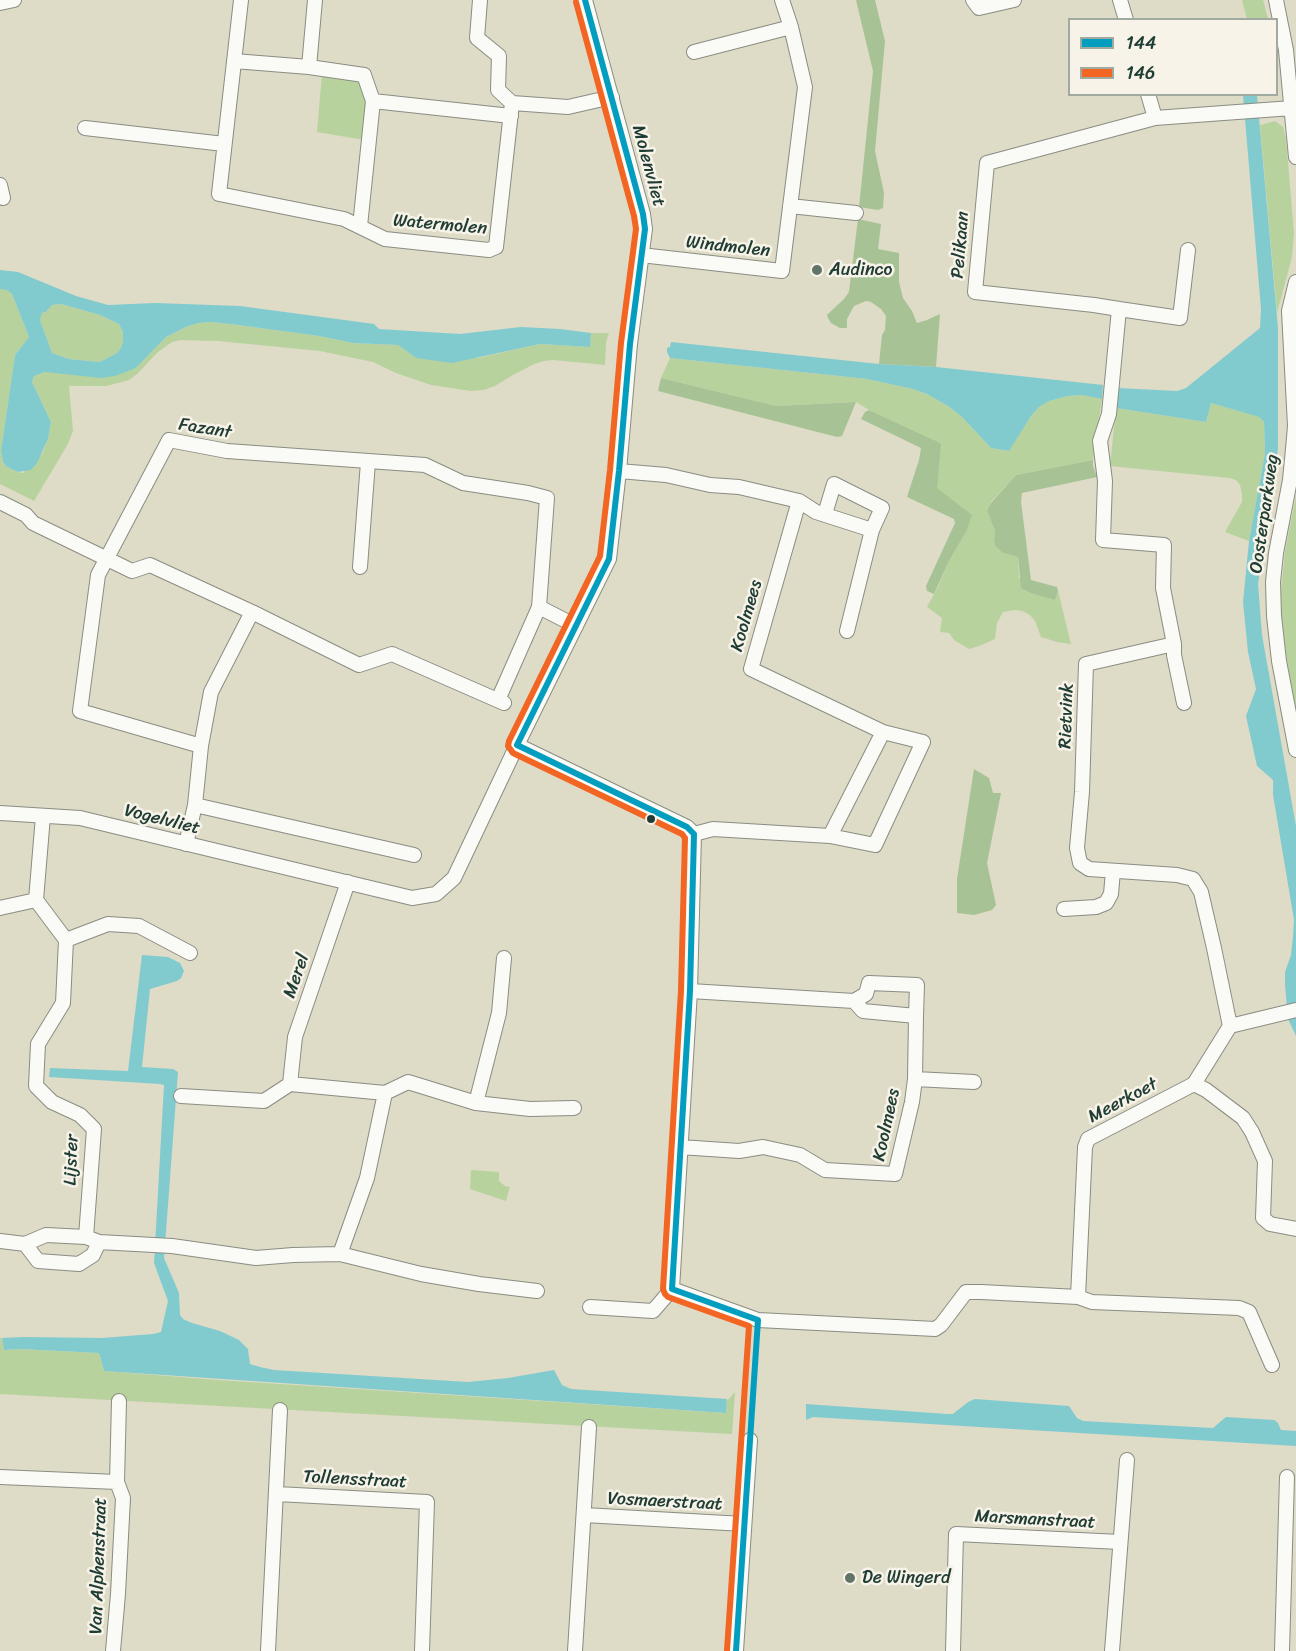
<!DOCTYPE html>
<style>
body{margin:0}
#map{position:relative;width:1296px;height:1651px;overflow:hidden;background:#dedbc7;font-family:Sriracha,sans-serif}
canvas{display:block}
.legend{position:absolute;left:1068px;top:18px;width:210px;height:78px;box-sizing:border-box;background:#f7f3e8;border:2px solid #a1aaa0;margin:0;padding:8px 10px;list-style:none;font-size:18px;color:#1f3d34}
.legend li{display:flex;align-items:center;gap:12px;height:30px}
.legend b{width:30px;border:2px solid #a1aaa0}
</style>
<div id="map">
<canvas width="1296" height="1651"></canvas>
<ul class="legend">
<li><b style="height:8px;background:#039ebf"></b>144</li>
<li><b style="height:8px;background:#f26522"></b>146</li>
</ul>
</div>
<script>
const context = document.querySelector('canvas').getContext('2d');
context.lineJoin = 'round';
function paint(path, color) { context.fillStyle = color; context.fill(path, 'evenodd'); }
const shape = rows => new Path2D(rows.map(r => 'M' + r).join(''));
function trace(path, color, width, dash) { context.strokeStyle = color; context.lineWidth = width; context.lineCap = dash ? 'butt' : 'round'; context.setLineDash(dash || []); context.stroke(path); }
function write(font, color, halo, rows, align = 'center') {
  context.font = font + ' Sriracha,sans-serif'; context.lineWidth = 5; context.setLineDash([]); context.textBaseline = 'middle'; context.strokeStyle = halo; context.fillStyle = color; for (const [text, x, y, turn = 0] of rows) {
    context.save(); context.translate(x, y); context.rotate((+turn || 0) * Math.PI / 180); context.textAlign = isNaN(turn) ? turn : align; if (halo) context.strokeText(text, 0, 0); context.fillText(text, 0, 0); context.restore();
  }
}
const green = shape([
 [1242,0,1263,0,1268,19,1247,19],
 [322,74,374,81,370,141,317,132],
 [1275,121,1283,127,1286,139,1294,233,1292,257,1277,313,1260,125],
 [0,289,7,290,12,294,29,337,15,355,1,451,3,462,7,467,18,472,23,473,42,454,48,439,51,422,32,382,34,376,45,372,136,368,166,337,186,327,198,323,212,322,238,325,319,336,353,343,398,345,416,358,478,358,540,344,590,347,591,333,609,333,606,342,605,365,553,360,544,361,534,364,513,375,495,386,484,390,471,391,431,385,396,373,373,362,320,351,218,341,181,340,172,342,158,352,137,374,129,380,106,386,69,386,73,431,68,444,34,501,0,484],
 [61,304,100,315,119,324,123,332,123,341,121,348,117,353,100,362,69,359,52,353,40,320,42,313,46,312,52,305],
 [670,358,867,379,913,389,927,394,948,406,962,417,991,448,1008,451,1031,416,1039,407,1049,401,1068,396,1082,395,1102,399,1093,460,1016,475,990,503,987,511,995,531,994,541,995,546,1003,553,1018,557,1019,578,1055,600,1058,591,1071,644,1057,642,1041,637,1035,621,1030,615,1022,611,1015,610,1003,612,997,623,995,639,979,646,969,649,954,640,949,633,940,632,942,618,927,607,938,587,949,561,966,532,937,488,934,440,869,410,856,402,776,406,661,378],
 [1211,403,1243,412,1259,417,1264,422,1265,453,1249,541,1225,532,1242,502,1242,494,1240,485,1236,480,1229,478,1110,466,1116,408,1206,422],
 [1296,496,1296,713,1285,647,1280,602,1285,551],
 [471,1170,499,1172,499,1181,505,1186,510,1187,506,1201,470,1189],
 [0,1338,2,1338,4,1350,20,1349,99,1353,104,1371,219,1380,726,1413,727,1401,735,1392,732,1434,0,1394]
]);
const forest = shape([
 [856,0,875,0,885,41,875,151,884,193,883,208,878,210,859,207,873,71],
 [858,219,881,224,878,249,899,253,899,282,903,298,912,311,917,323,927,320,940,314,936,367,879,364,882,335,885,330,886,316,881,309,871,302,866,301,854,306,847,319,847,328,840,328,831,323,828,318,827,315,844,299,849,292],
 [661,378,776,406,856,402,842,436,837,437,658,391],
 [869,410,934,440,941,444,937,488,972,515,966,532,949,561,934,594,927,591,926,586,955,523,954,519,907,497,919,460,921,448,861,419,865,412],
 [1093,460,1093,466,1097,477,1022,493,1021,502,1031,580,1057,587,1058,591,1055,600,1031,593,1021,588,1018,557,1003,553,995,546,994,541,995,531,987,511,990,504,1016,475],
 [974,769,989,778,993,793,1001,793,987,863,996,905,992,910,974,915,957,913,957,879]
]);
const water = shape([
 [1243,95,1257,95,1278,328,1278,448,1258,584,1262,635,1296,826,1296,1036,1288,1019,1285,985,1285,972,1291,955,1293,936,1294,920,1273,795,1273,780,1257,766,1246,716,1256,689,1248,652,1243,602,1249,541,1265,453,1264,422,1259,417,1211,403,1206,422,1116,408,1117,388,1177,391,1186,388,1260,328,1261,309],
 [0,270,18,272,76,296,108,305,155,303,240,306,374,324,379,329,460,334,521,327,560,329,591,333,590,347,540,344,452,363,416,358,398,345,353,343,319,336,238,325,212,322,198,323,186,327,166,337,136,368,115,376,101,378,45,372,34,376,32,382,51,422,48,439,37,463,31,470,18,472,7,467,3,462,1,451,15,355,29,337,12,294,7,290,0,289],
 [61,304,100,315,119,324,123,332,123,341,121,348,117,353,100,362,69,359,52,353,40,320,42,313,46,312,52,305],
 [671,342,879,364,936,367,1103,385,1102,399,1082,395,1068,396,1049,401,1039,407,1031,416,1009,451,991,448,962,417,948,406,927,394,913,389,867,379,670,358,667,352,667,348,670,347],
 [142,955,168,957,180,963,184,971,181,978,177,981,150,989,142,1067,173,1069,178,1072,164,1258,179,1293,180,1315,183,1319,192,1323,220,1331,239,1340,248,1349,250,1364,260,1367,274,1370,468,1382,508,1378,554,1370,562,1385,571,1389,727,1399,726,1413,104,1371,99,1353,20,1349,4,1350,2,1338,24,1337,102,1338,153,1334,161,1332,168,1301,154,1263,164,1085,160,1084,49,1077,50,1068,128,1071],
 [975,1399,1069,1406,1077,1418,1083,1421,1213,1428,1226,1417,1274,1420,1278,1423,1281,1430,1296,1431,1296,1446,813,1417,806,1420,806,1404,947,1414,953,1414,968,1402]
]);
const minor = shape([
 [241,0,219,194,344,219,385,239,489,250,496,247,512,103,568,107,612,97],
 [480,0,477,38,499,56,498,90,512,103],
 [973,0,979,8,1014,0],
 [1120,0,1126,20],
 [1276,0,1286,50,1296,157],
 [0,3,14,0],
 [694,52,791,27],
 [234,61,309,67,364,75,373,101,511,116],
 [309,67,315,0],
 [1148,94,1155,118,987,163,975,292,1094,305,1119,309,1109,414,1100,441,1105,481,1103,540,1164,545,1163,588,1174,644,1086,664,1082,792,1077,848,1080,863,1089,869,1177,875,1193,879,1201,892,1214,948,1230,1026],
 [1155,118,1292,108],
 [85,128,224,144],
 [0,185,3,198],
 [790,206,856,213],
 [360,226,373,101],
 [641,255,782,271,805,87,791,27,782,0],
 [1296,282,1289,311,1295,426,1293,449,1290,480,1276,553,1273,582,1274,616,1279,661,1296,750],
 [1119,309,1180,318,1188,250],
 [619,471,666,475,710,485,739,487,799,501,816,512,872,530,847,631],
 [799,501,751,669,883,732,830,836],
 [0,502,26,515,33,523,132,571,150,565,252,612,359,665,392,654,504,703],
 [825,514,834,484,882,508,872,530],
 [360,567,368,462],
 [1174,644,1174,655,1184,703],
 [498,700,539,607],
 [517,745,687,827,694,834,690,991,672,1289,758,1320,935,1329,941,1325,966,1292,981,1292,1078,1297,1085,1147,1088,1139,1194,1084,1230,1026,1296,1010],
 [201,746,80,711,98,575,169,440,227,451,425,465,463,483,528,493,547,498,539,607,576,626],
 [195,805,201,746,211,692,252,612],
 [0,813,80,818,412,898,436,894,454,878,517,745,609,559,619,471,630,344,645,229,643,214,585,0],
 [694,834,713,829,830,836,875,845,923,742,883,732],
 [186,844,195,805,414,855],
 [36,900,43,816],
 [0,908,36,900,66,940,63,1003,38,1044,36,1086,52,1102,80,1115,94,1129,86,1237],
 [1064,909,1096,907,1106,903,1111,894,1113,871],
 [66,940,108,924,139,926,190,953],
 [690,991,854,1001,863,1011,916,1016,917,985,869,983,866,994,854,1001],
 [915,1079,916,1016],
 [290,1084,295,1037,348,882],
 [1194,1084,1206,1090,1243,1118,1252,1132,1265,1161,1263,1218,1270,1224,1296,1229],
 [181,1096,264,1101,290,1084,385,1093,408,1082,476,1103,530,1109,574,1108],
 [476,1103,499,1013,504,958],
 [680,1147,739,1151,763,1147,800,1155,825,1170,895,1174,912,1102,915,1079,974,1082],
 [0,1241,25,1244,46,1235,86,1237,99,1242,172,1246,256,1258,293,1255,340,1254,421,1274,479,1284,537,1291],
 [25,1244,38,1261,79,1264,93,1255,99,1242],
 [340,1254,367,1178,385,1093],
 [1078,1297,1092,1302,1239,1308,1249,1312,1272,1365],
 [590,1307,653,1311,672,1289],
 [0,1477,117,1482],
 [277,1494,427,1502,422,1651],
 [584,1515,744,1524],
 [113,1651,118,1594,123,1498,117,1482,119,1401],
 [268,1651,280,1410],
 [575,1651,589,1427],
 [736,1651,750,1440],
 [953,1651,956,1534,1120,1542],
 [1112,1651,1127,1460],
 [1282,1651,1287,1477]
]);
const bus1 = shape([
 [585,0,643,214,645,229,630,344,619,471,609,559,517,745,687,827,694,834,690,991,672,1289,758,1320,736,1651]
]);
const bus2 = shape([
 [576,2,634,216,636,229,621,343,610,470,600,556,509,741,508,746,513,753,682,834,685,838,681,991,663,1289,665,1294,668,1297,749,1326,727,1650]
]);
const markers = [
 [817,270,6,"#627467"],
 [651,819,5,"#1f3d34"],
 [850,1578,6,"#627467"]
];
const streetNames = [
 ["Molenvliet",648,166,75],
 ["Watermolen",440,225,5],
 ["Pelikaan",961,245,-85],
 ["Windmolen",728,247,6],
 ["Fazant",205,429,9],
 ["Oosterparkweg",1265,514,-82],
 ["Koolmees",747,616,-74],
 ["Rietvink",1067,716,-88],
 ["Vogelvliet",162,820,14],
 ["Merel",297,976,-71],
 ["Meerkoet",1123,1101,-28],
 ["Koolmees",887,1125,-78],
 ["Lijster",72,1160,-88],
 ["Tollensstraat",355,1480,3],
 ["Vosmaerstraat",665,1502,3],
 ["Marsmanstraat",1035,1520,3],
 ["Van Alphenstraat",99,1566,-88]
];
const poiNames = [
 ["Audinco",829,270],
 ["De Wingerd",862,1578]
];
paint(green, '#b8d29e');
paint(forest, '#a7c395');
paint(water, '#81cbcf');
trace(minor, '#8a8d82', 16);
trace(minor, '#fafaf7', 14);
trace(bus1, '#039ebf', 6);
trace(bus2, '#f26522', 6);
for (const [x, y, r, color] of markers) { const dot = new Path2D(); dot.arc(x, y, r, 0, 2 * Math.PI); context.fillStyle = color; context.fill(dot); trace(dot, '#f7f3e8', 2); }
write('18px', '#1f3d34', '#f7f3e8', streetNames);
write('18px', '#1f3d34', '#f7f3e8', poiNames, 'left');
</script>
